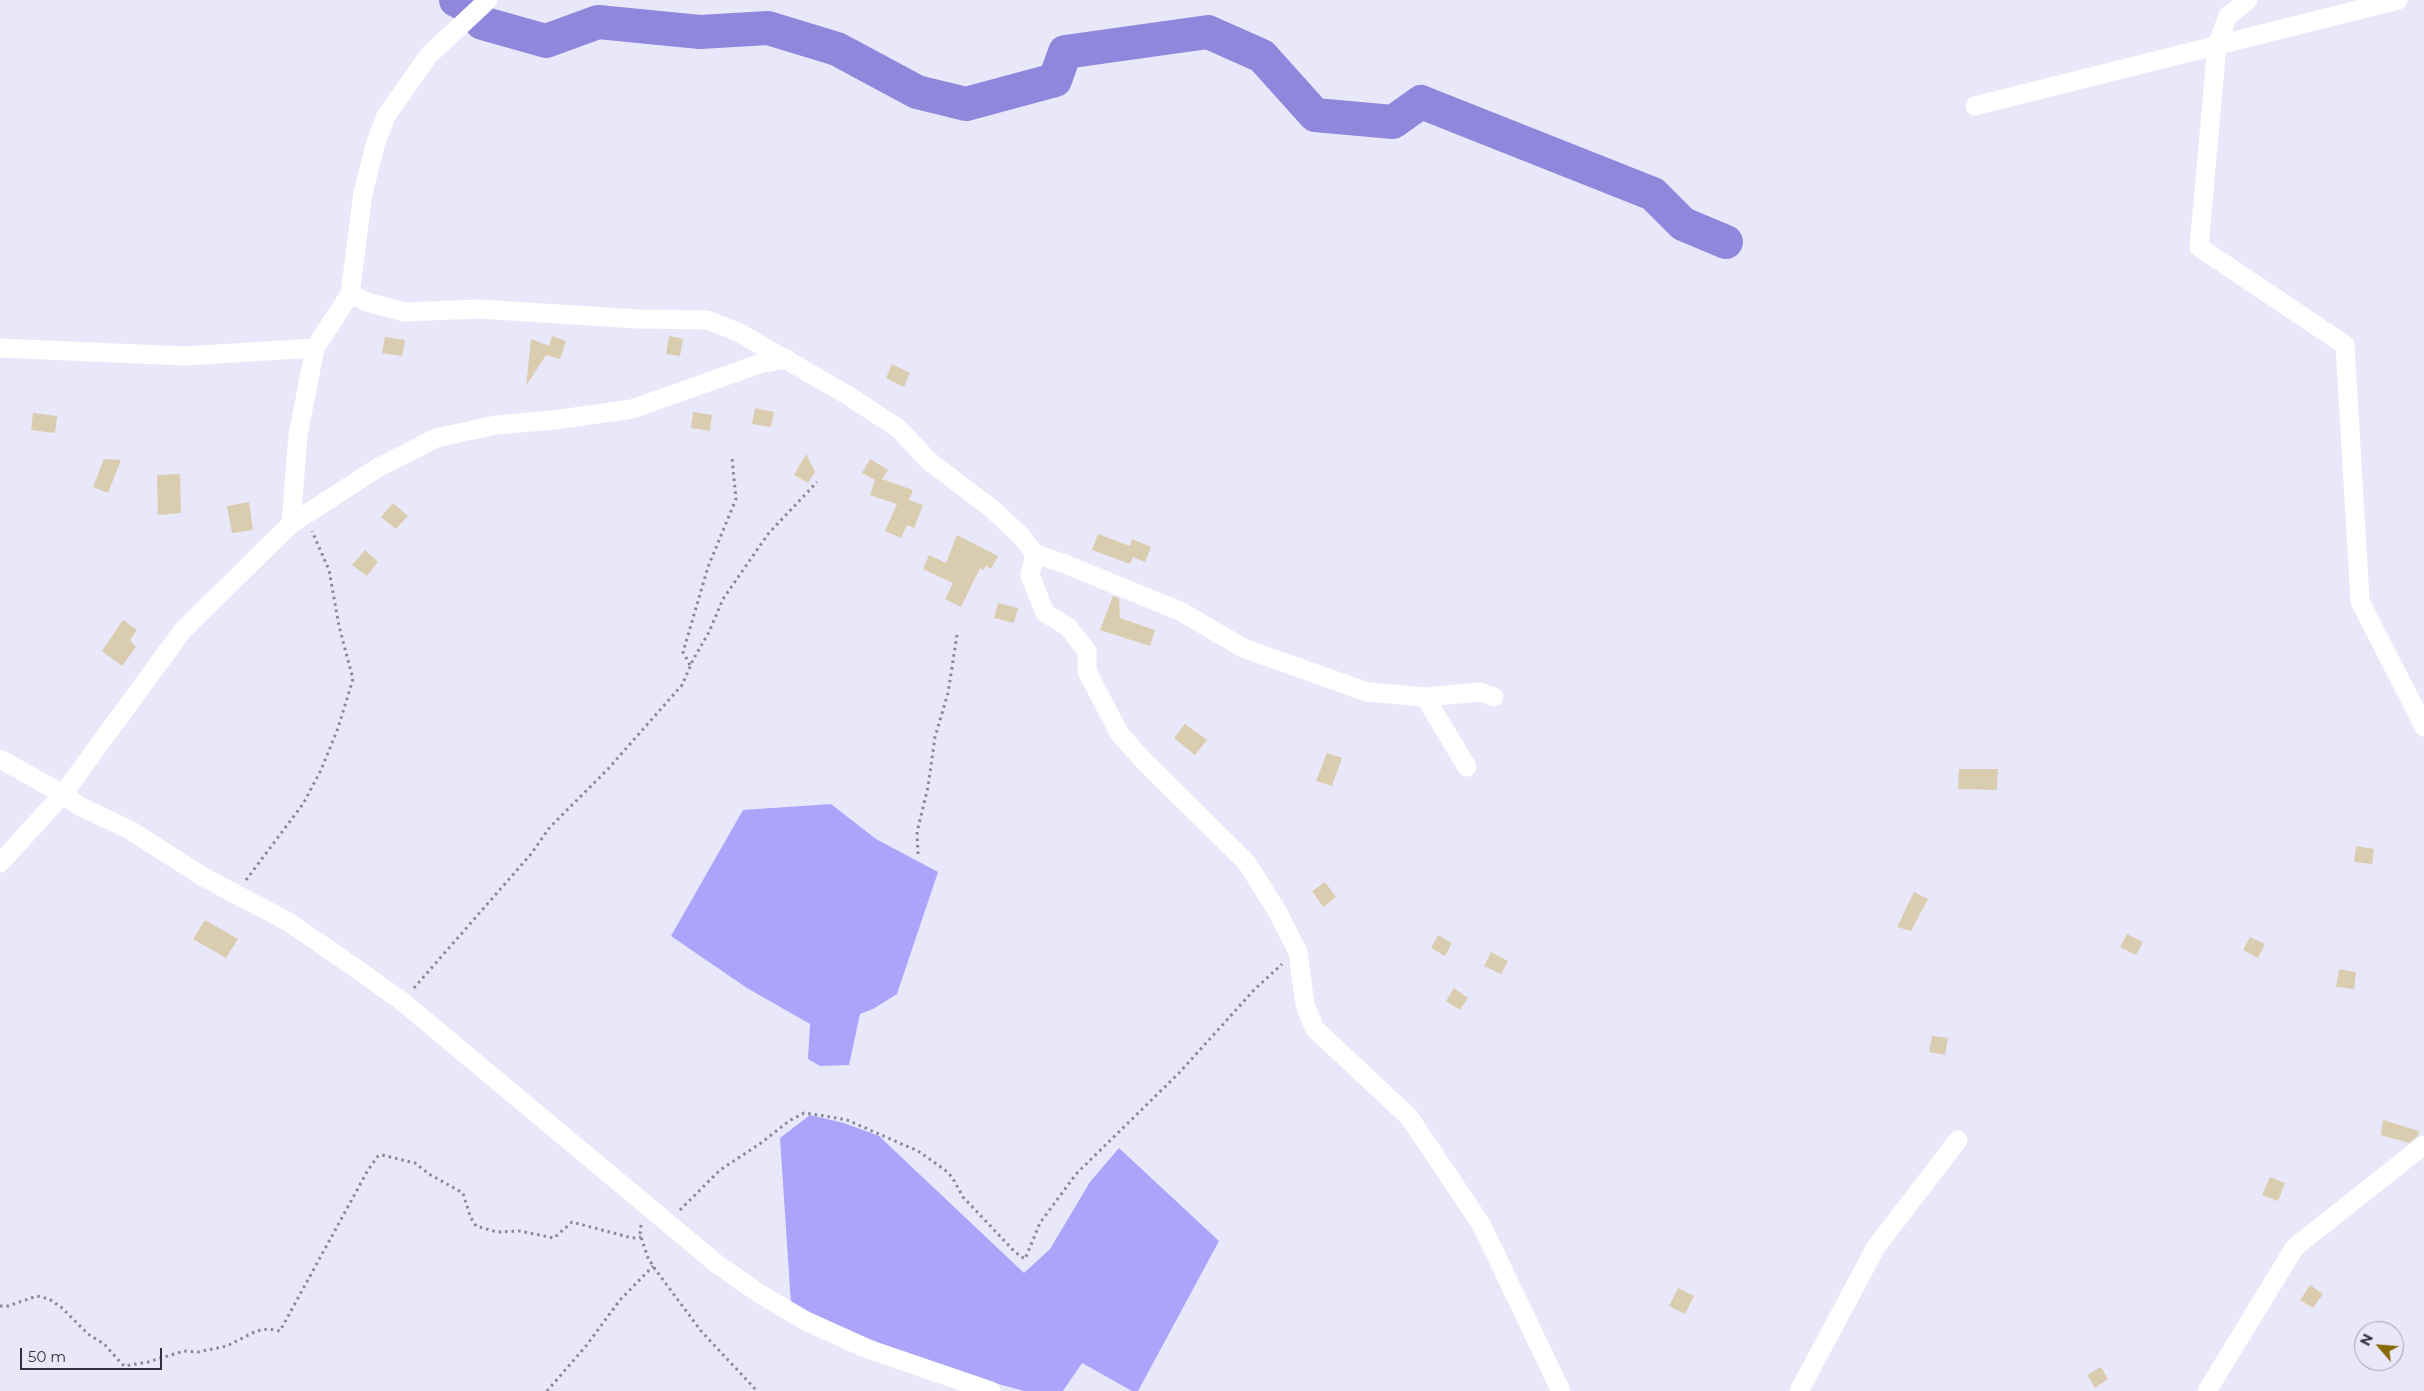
<!DOCTYPE html>
<style>
body{margin:0}
#map{position:relative;width:2424px;height:1391px;overflow:hidden;background:#e9e8fb;font-family:Montserrat,sans-serif}
canvas{display:block}
.north{position:absolute;left:2354px;top:1321px;width:50px;height:50px;box-sizing:border-box;background:#e9e8fb;border:1px solid #9f9eaf;border-radius:50%;rotate:297deg;font-size:14px;font-weight:700;line-height:20px;text-align:center;color:#31303c}
.north::after{content:'';display:block;margin:auto;width:18px;height:22px;background:#886804;clip-path:polygon(50% 0,100% 100%,50% 72%,0 100%)}
.scale{position:absolute;left:20px;top:1348px;width:142px;height:22px;box-sizing:border-box;border:2px solid #31303c;border-top:0;padding-left:6px;font-size:15px;line-height:18px;white-space:nowrap;color:#31303c;-webkit-text-stroke:4px #e9e8fb;paint-order:stroke}
</style>
<div id="map">
<canvas width="2424" height="1391"></canvas>
<div class="north">N</div>
<div class="scale">50 m</div>
</div>
<script>
const context = document.querySelector('canvas').getContext('2d');
context.lineJoin = 'round';
function paint(path, color) { context.fillStyle = color; context.fill(path, 'evenodd'); }
const shape = rows => new Path2D(rows.map(r => 'M' + r).join(''));
function trace(path, color, width, dash) { context.strokeStyle = color; context.lineWidth = width; context.lineCap = dash ? 'butt' : 'round'; context.setLineDash(dash || []); context.stroke(path); }
const forest = shape([
 [831,804,876,839,938,872,897,994,873,1009,860,1014,849,1065,820,1066,808,1059,810,1024,747,988,671,936,743,810],
 [810,1115,844,1123,879,1136,1024,1273,1050,1249,1090,1182,1119,1148,1219,1241,1138,1391,1132,1391,1082,1363,1063,1391,1024,1391,926,1364,791,1304,780,1138]
]);
const river = shape([
 [456,0,466,5],
 [482,23,546,41,598,22,700,32,768,28,837,49,917,92,966,104,1055,80,1065,52,1208,32,1262,56,1315,115,1393,122,1421,102,1653,194,1683,224,1726,242]
]);
const building = shape([
 [552,336,566,341,560,359,546,355,526,386,531,339,549,346],
 [669,336,683,339,680,356,666,354],
 [385,337,405,340,402,356,382,353],
 [892,364,910,373,904,387,886,378],
 [755,408,774,412,771,427,752,424],
 [693,412,712,415,710,431,691,428],
 [33,413,57,416,55,433,31,430],
 [806,454,815,472,808,483,794,475],
 [104,459,121,460,108,493,93,487],
 [870,459,888,470,882,479,913,490,909,500,923,505,914,528,907,525,901,538,885,531,897,504,870,495,875,480,862,473],
 [180,474,181,513,158,515,157,475],
 [249,502,253,530,232,533,227,506],
 [393,503,408,516,396,529,381,517],
 [1098,534,1130,546,1132,539,1151,547,1145,562,1133,557,1130,564,1092,550],
 [957,535,998,556,991,569,986,566,983,570,980,568,961,607,945,599,953,583,923,569,929,555,946,563],
 [365,550,378,562,367,576,352,565],
 [1113,596,1119,598,1120,618,1155,630,1150,646,1100,630],
 [998,603,1018,608,1014,623,994,618],
 [123,620,137,630,130,640,136,647,122,666,102,651],
 [1185,724,1207,740,1195,755,1174,738],
 [1327,753,1342,758,1332,786,1316,781],
 [1959,769,1998,769,1997,790,1958,789],
 [2356,846,2374,849,2372,864,2354,862],
 [1325,882,1336,897,1323,907,1312,891],
 [1914,892,1928,899,1911,931,1897,927],
 [205,920,238,939,226,958,193,939],
 [2127,934,2143,942,2136,955,2120,947],
 [1438,935,1452,943,1445,956,1431,948],
 [2250,937,2265,944,2258,958,2243,950],
 [1491,952,1508,961,1501,974,1484,966],
 [2339,969,2356,972,2354,989,2336,987],
 [1454,988,1468,998,1460,1010,1446,1001],
 [1932,1036,1948,1038,1945,1055,1929,1052],
 [2383,1120,2419,1131,2418,1136,2409,1143,2381,1135],
 [2270,1177,2285,1183,2278,1201,2262,1195],
 [2310,1285,2323,1294,2313,1308,2300,1300],
 [1678,1288,1694,1296,1685,1314,1669,1306],
 [2101,1367,2108,1379,2095,1388,2087,1375]
]);
const path = shape([
 [690,665,683,652,708,567,736,499,732,458],
 [918,854,917,832,928,787,935,737,948,693,957,635],
 [246,880,303,804,321,770,338,728,353,679,339,626,329,570,312,531],
 [414,988,531,854,550,827,608,769,682,685,694,658,709,632,723,599,768,534,817,482],
 [680,1210,720,1170,761,1143,789,1121,804,1113,825,1116,847,1120,918,1151,945,1170,952,1177,963,1197,1015,1252,1025,1259,1040,1223,1076,1174,1179,1073,1254,990,1282,964],
 [641,1225,640,1234,648,1258,655,1269,701,1331,757,1391],
 [0,1306,8,1306,37,1296,49,1299,61,1307,88,1334,104,1344,124,1366,148,1362,184,1351,198,1352,227,1346,256,1331,268,1329,280,1331,368,1170,378,1156,382,1155,415,1163,429,1174,463,1193,470,1216,476,1226,497,1232,520,1231,554,1238,572,1222,632,1238,641,1237],
 [547,1391,586,1346,620,1300,653,1266]
]);
const minor = shape([
 [2248,0,2228,16,2217,45,2199,247,2345,345,2360,601,2424,727],
 [1975,106,2398,0],
 [350,294,367,302,404,312,480,309,637,319,707,320,738,332,849,396,899,429,929,461,991,508,1021,536,1035,554,1030,575,1045,613,1068,627,1087,651,1087,671,1119,733,1142,759,1247,863,1277,911,1298,952,1305,1005,1315,1029,1409,1117,1481,1224,1561,1391],
 [0,348,185,356,315,348],
 [291,524,379,467,436,438,496,425,554,420,632,409,762,363,787,359],
 [1035,554,1065,564,1182,612,1243,648,1367,692,1425,697,1481,692,1494,697],
 [1425,697,1467,767],
 [0,759,63,794,79,806,130,830,205,878,287,921,357,969,403,1002,717,1264,760,1294,806,1321,865,1348,991,1391],
 [0,863,63,794,183,630,291,524,298,435,315,348,350,294,363,193,376,142,386,116,429,55,488,0],
 [1799,1391,1876,1247,1958,1140],
 [2207,1391,2295,1247,2424,1145]
]);
paint(forest, '#aca3fb');
trace(river, '#9086dc', 34);
paint(building, '#dacdaf');
trace(path, '#888796', 3, [2.5, 4]);
trace(minor, '#fff', 19);
</script>
